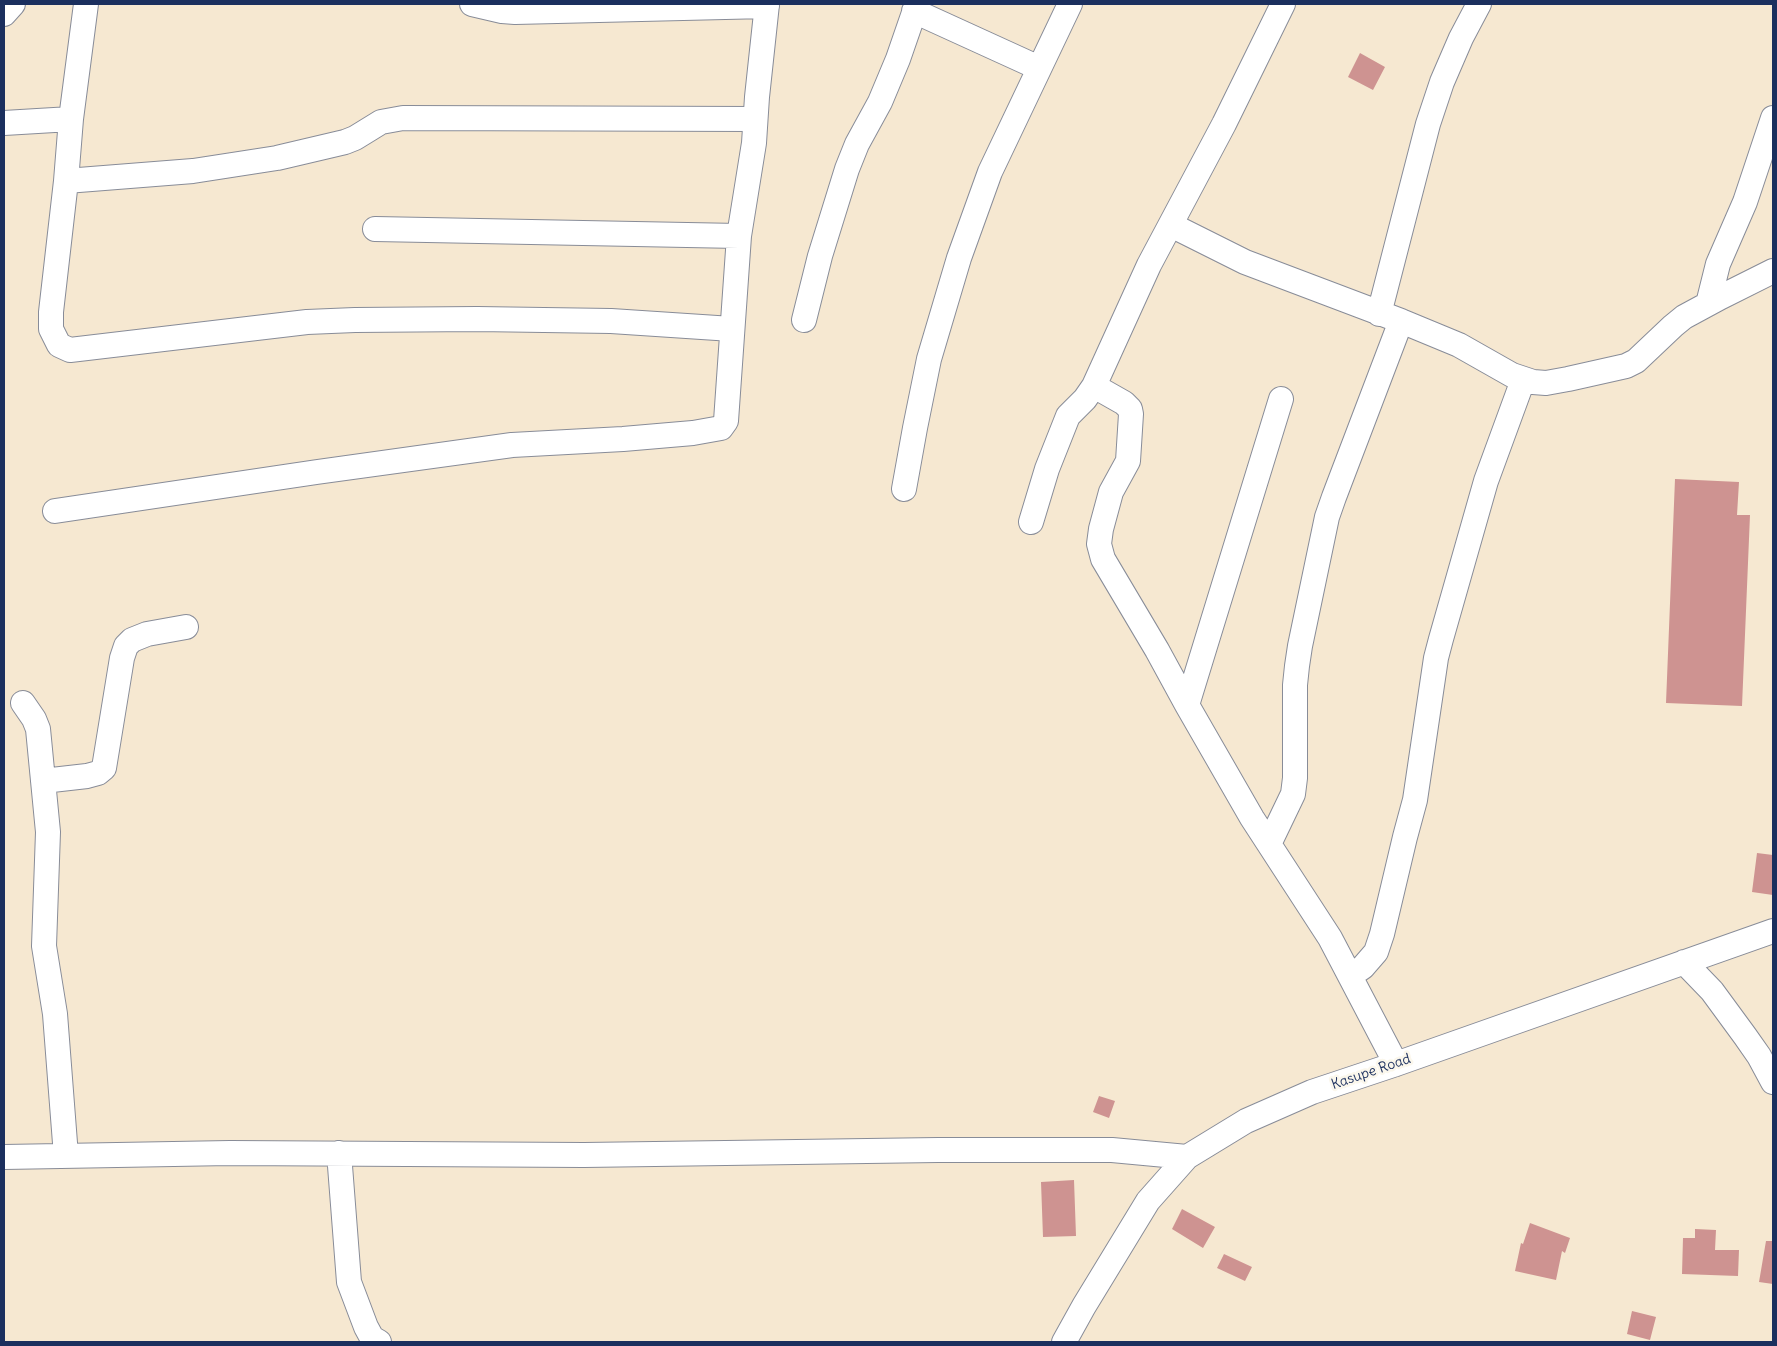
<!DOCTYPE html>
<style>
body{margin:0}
#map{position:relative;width:1777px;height:1346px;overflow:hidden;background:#f6e8d1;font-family:Delius,sans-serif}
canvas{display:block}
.frame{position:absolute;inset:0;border:5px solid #1b2f5e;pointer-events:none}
</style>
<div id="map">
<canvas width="1777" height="1346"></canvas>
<div class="frame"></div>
</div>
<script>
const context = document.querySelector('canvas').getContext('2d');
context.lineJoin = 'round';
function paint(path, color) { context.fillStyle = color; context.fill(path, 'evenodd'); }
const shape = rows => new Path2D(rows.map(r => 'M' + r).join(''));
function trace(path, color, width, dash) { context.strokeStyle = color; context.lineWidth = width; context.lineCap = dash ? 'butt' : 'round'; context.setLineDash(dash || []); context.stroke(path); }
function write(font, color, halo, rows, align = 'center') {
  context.font = font + ' Delius,sans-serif'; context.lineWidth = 5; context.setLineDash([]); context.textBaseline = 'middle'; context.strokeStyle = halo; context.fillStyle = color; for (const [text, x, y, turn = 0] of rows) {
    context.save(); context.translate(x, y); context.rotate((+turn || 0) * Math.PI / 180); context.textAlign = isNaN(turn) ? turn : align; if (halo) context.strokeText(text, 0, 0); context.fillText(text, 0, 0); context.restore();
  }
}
const building = shape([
 [1360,53,1385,67,1373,90,1348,77],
 [1675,479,1739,482,1737,515,1750,515,1742,706,1666,703],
 [1757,853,1773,855,1773,895,1752,892],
 [1099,1096,1115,1101,1109,1118,1093,1112],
 [1074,1180,1076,1236,1043,1237,1041,1182],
 [1182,1209,1215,1227,1203,1248,1172,1229],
 [1530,1223,1570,1238,1565,1253,1562,1251,1556,1280,1515,1271,1521,1243,1523,1244],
 [1695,1229,1716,1230,1715,1250,1739,1250,1738,1276,1682,1274,1683,1238,1695,1238],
 [1766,1241,1773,1241,1773,1284,1759,1282],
 [1224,1254,1252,1267,1245,1281,1217,1268],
 [1632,1311,1656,1317,1650,1340,1627,1334]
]);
const minor = shape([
 [472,4,502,11,515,12,767,6],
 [914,11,1039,68],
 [4,14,13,4],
 [71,119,66,181,193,171,277,158,345,142,355,138,381,122,403,118,755,119],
 [4,123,71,119,86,4],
 [66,181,51,312,51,329,59,345,70,350,307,322,355,320,477,319,611,321,732,329],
 [1171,225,1245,262,1401,321,1459,345,1512,375,1533,382,1546,383,1568,379,1626,366,1636,361,1673,326,1684,317,1721,297,1773,271],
 [375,229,739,236],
 [1708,304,1718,264,1745,202,1773,118],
 [1379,314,1428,124,1442,82,1461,38,1479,4],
 [804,320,820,256,847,169,857,144,880,102,898,59,917,4],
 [1094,386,1124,403,1130,409,1131,414,1128,461,1111,492,1101,529,1099,544,1103,559,1157,650,1187,705,1252,818,1330,938,1396,1064],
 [904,489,915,428,929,359,959,258,990,172,1070,4],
 [55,511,317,472,512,445,623,439,693,433,721,428,726,421,739,236,754,143,757,97,767,4],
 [1031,522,1047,469,1068,416,1085,399,1094,386,1149,265,1224,124,1283,4],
 [23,703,34,719,38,729,48,832,44,946,55,1014,66,1156],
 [1187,705,1281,399],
 [43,781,87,776,98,773,104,768,122,658,126,646,132,640,147,634,186,627],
 [1269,844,1293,794,1295,778,1295,685,1297,666,1300,646,1327,517,1334,497,1401,321],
 [1684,962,1712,991,1745,1036,1759,1056,1773,1082],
 [1350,976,1363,967,1376,952,1382,934,1405,837,1415,800,1436,658,1441,639,1486,481,1523,380],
 [339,1153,349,1282,366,1327,372,1338,379,1342],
 [4,1157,230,1153,584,1155,938,1150,1112,1150,1187,1157],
 [1064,1342,1084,1306,1148,1201,1187,1157,1246,1121,1312,1092,1396,1064,1773,931]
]);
const streetNames = [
 ["Kasupe Road",1371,1072,-19]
];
paint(building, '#ce9391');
trace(minor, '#888c98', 26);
trace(minor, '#fff', 24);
write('14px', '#1b2f5e', '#fbf7ec', streetNames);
</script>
